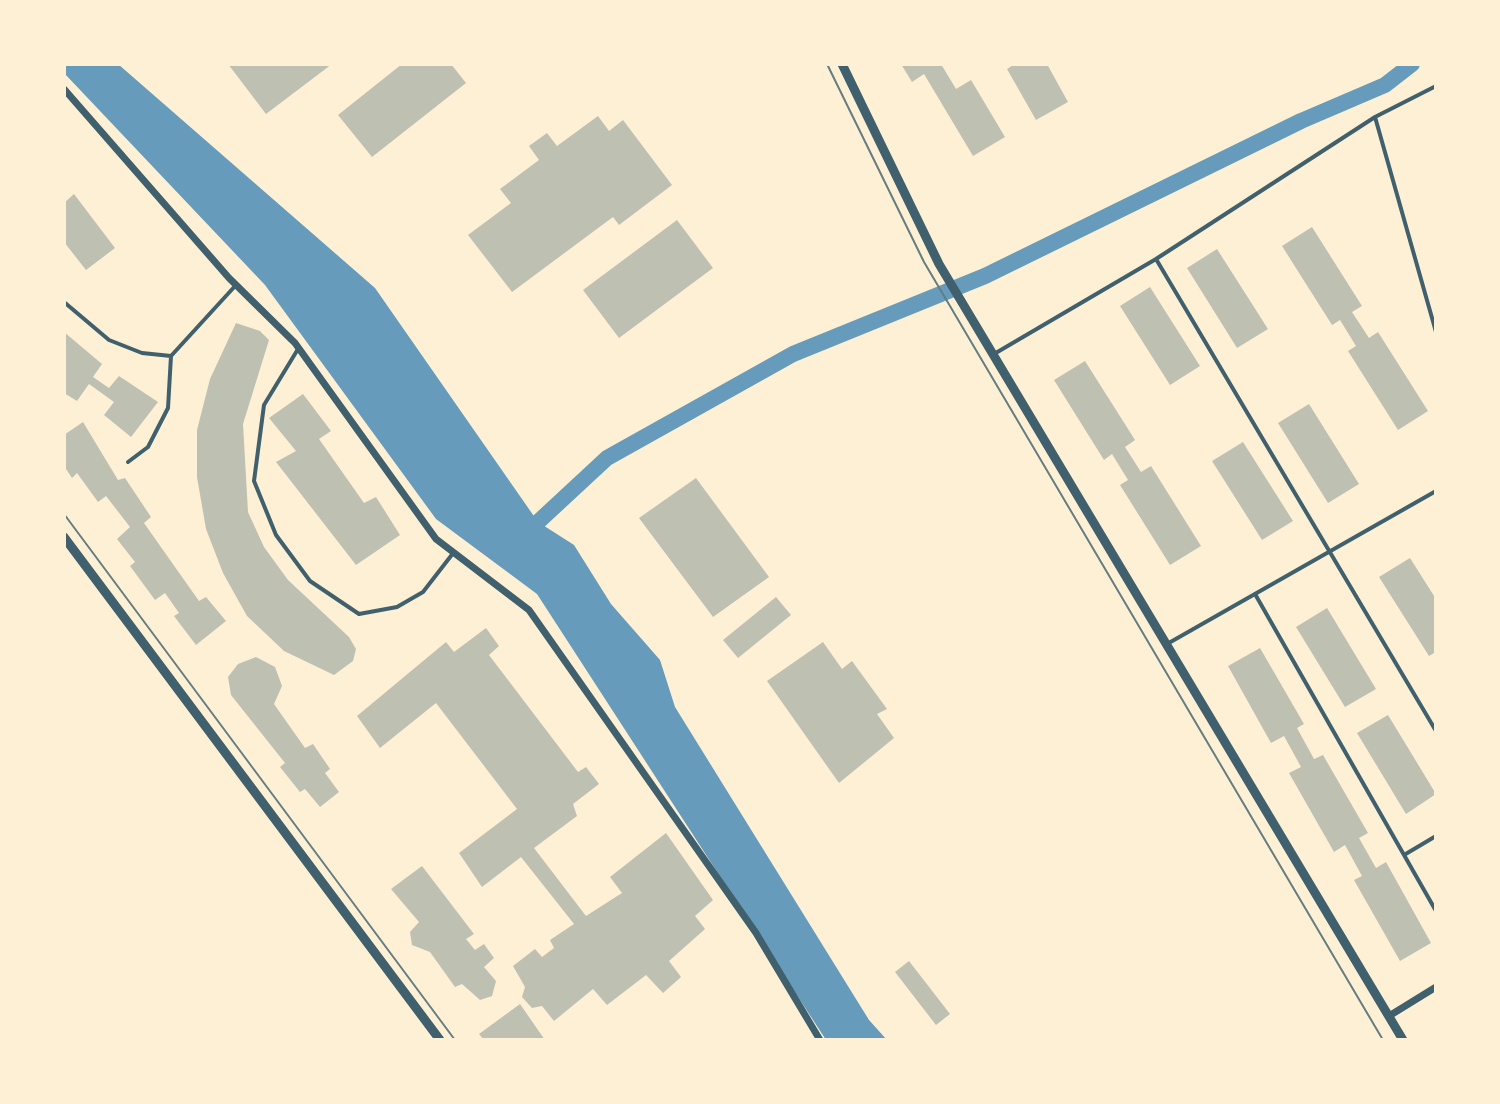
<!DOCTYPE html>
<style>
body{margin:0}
#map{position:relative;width:1500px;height:1104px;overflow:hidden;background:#fdf0d5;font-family:Raleway,sans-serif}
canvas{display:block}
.frame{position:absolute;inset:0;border:66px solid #fdf0d5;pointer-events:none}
</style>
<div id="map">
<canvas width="1500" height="1104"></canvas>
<div class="frame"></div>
</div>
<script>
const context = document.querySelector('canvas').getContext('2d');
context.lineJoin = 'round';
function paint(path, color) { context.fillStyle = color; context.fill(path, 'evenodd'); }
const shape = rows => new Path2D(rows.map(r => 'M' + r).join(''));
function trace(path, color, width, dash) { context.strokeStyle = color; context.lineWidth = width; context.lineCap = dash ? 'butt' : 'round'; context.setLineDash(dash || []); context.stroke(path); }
const water = shape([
 [64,64,118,64,375,288,538,522,574,545,611,604,660,660,675,707,869,1020,887,1040,826,1040,537,594,436,519,265,285,64,73]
]);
const canal = shape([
 [538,522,607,458,793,354,985,276,1301,121,1385,85,1412,64]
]);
const building = shape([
 [228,64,332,64,266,114],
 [402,64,451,64,466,83,372,157,338,115],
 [901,64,941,64,956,89,971,80,1005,137,973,156,924,74,912,82],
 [1015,64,1047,64,1068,102,1036,120,1007,69],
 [598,116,609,131,623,120,672,185,619,225,613,217,512,292,468,235,511,203,500,189,539,160,529,146,547,133,557,146],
 [74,194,115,248,86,270,64,242,64,203],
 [677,220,713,268,619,338,583,290],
 [1312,227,1362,306,1352,312,1369,338,1378,332,1428,411,1398,430,1348,351,1356,346,1340,320,1332,325,1282,246],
 [1217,249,1268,329,1237,348,1187,268],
 [1150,287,1200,366,1170,385,1120,306],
 [236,323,260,331,269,340,243,424,248,512,264,547,288,580,349,637,356,649,353,661,334,675,284,651,247,616,223,573,206,529,197,477,197,430,210,379],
 [64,332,102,364,93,377,109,388,119,376,158,402,131,437,104,415,114,402,89,384,77,401,64,393],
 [1085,361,1135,440,1125,447,1141,472,1151,466,1201,546,1170,565,1120,485,1128,480,1112,454,1104,460,1054,380],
 [303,394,331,431,319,439,364,503,376,497,400,535,356,565,276,462,296,451,269,418],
 [1309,404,1359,484,1328,503,1278,423],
 [83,422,118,480,125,478,151,517,144,523,199,601,206,597,226,621,196,645,174,616,179,613,165,593,155,600,130,566,135,562,117,539,130,527,106,496,98,502,77,473,72,478,64,466,64,435],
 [1243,442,1293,521,1262,540,1212,461],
 [696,478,769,577,713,617,639,518],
 [1410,558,1436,599,1436,652,1429,656,1379,577],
 [776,597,791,615,738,658,723,640],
 [1327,608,1376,689,1345,707,1296,627],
 [486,628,499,646,489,655,578,772,586,767,599,784,573,804,577,816,534,848,586,916,622,893,610,877,666,833,713,900,695,916,705,929,669,961,681,977,663,993,646,975,607,1005,593,989,554,1021,542,1006,532,1008,522,997,525,987,513,966,535,949,542,957,554,948,550,940,574,924,521,857,482,887,459,853,517,809,436,703,380,748,357,716,446,642,454,652],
 [823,642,842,669,852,661,887,709,877,714,894,738,839,783,767,681],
 [1260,648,1304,724,1297,728,1314,759,1323,755,1368,833,1359,838,1376,868,1386,862,1431,943,1400,961,1354,880,1362,876,1345,845,1334,852,1289,773,1301,767,1284,736,1271,743,1228,666],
 [256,657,275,667,282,686,274,704,305,748,313,744,330,769,325,773,339,792,320,807,305,789,300,792,280,767,285,763,231,695,228,677,238,664],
 [1388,715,1436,794,1406,814,1357,733],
 [422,866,474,934,466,939,475,950,484,944,494,958,484,967,496,981,492,996,480,1000,462,984,455,987,430,952,412,945,410,932,419,922,391,889],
 [909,961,950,1014,936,1025,895,972],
 [520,1004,545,1040,484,1040,479,1034]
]);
const service = shape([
 [1375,117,1436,332],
 [1156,259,1436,731],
 [64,302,109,340,142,353,171,356],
 [298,349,264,405,254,481,276,535,310,581,359,614,397,607,423,592,454,552],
 [994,354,1156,259,1375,117,1436,86],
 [128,462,148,447,168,408,171,356,236,285],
 [1255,594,1436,911],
 [1167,644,1436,491],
 [1404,855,1436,836]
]);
const minor = shape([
 [64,89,229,278,295,343,436,539,529,610,756,933,820,1040],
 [1389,1016,1436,987]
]);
const tertiary = shape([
 [842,64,939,264,1403,1040],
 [64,537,440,1040]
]);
const tram = shape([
 [827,64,924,262,1383,1040],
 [64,514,455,1040]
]);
paint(water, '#669bbc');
trace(canal, '#669bbc', 16);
paint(building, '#bec0b2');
trace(service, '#3f606c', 4);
trace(minor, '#3f606c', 7);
trace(tertiary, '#3f606c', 9);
trace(tram, '#657d81', 2);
</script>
